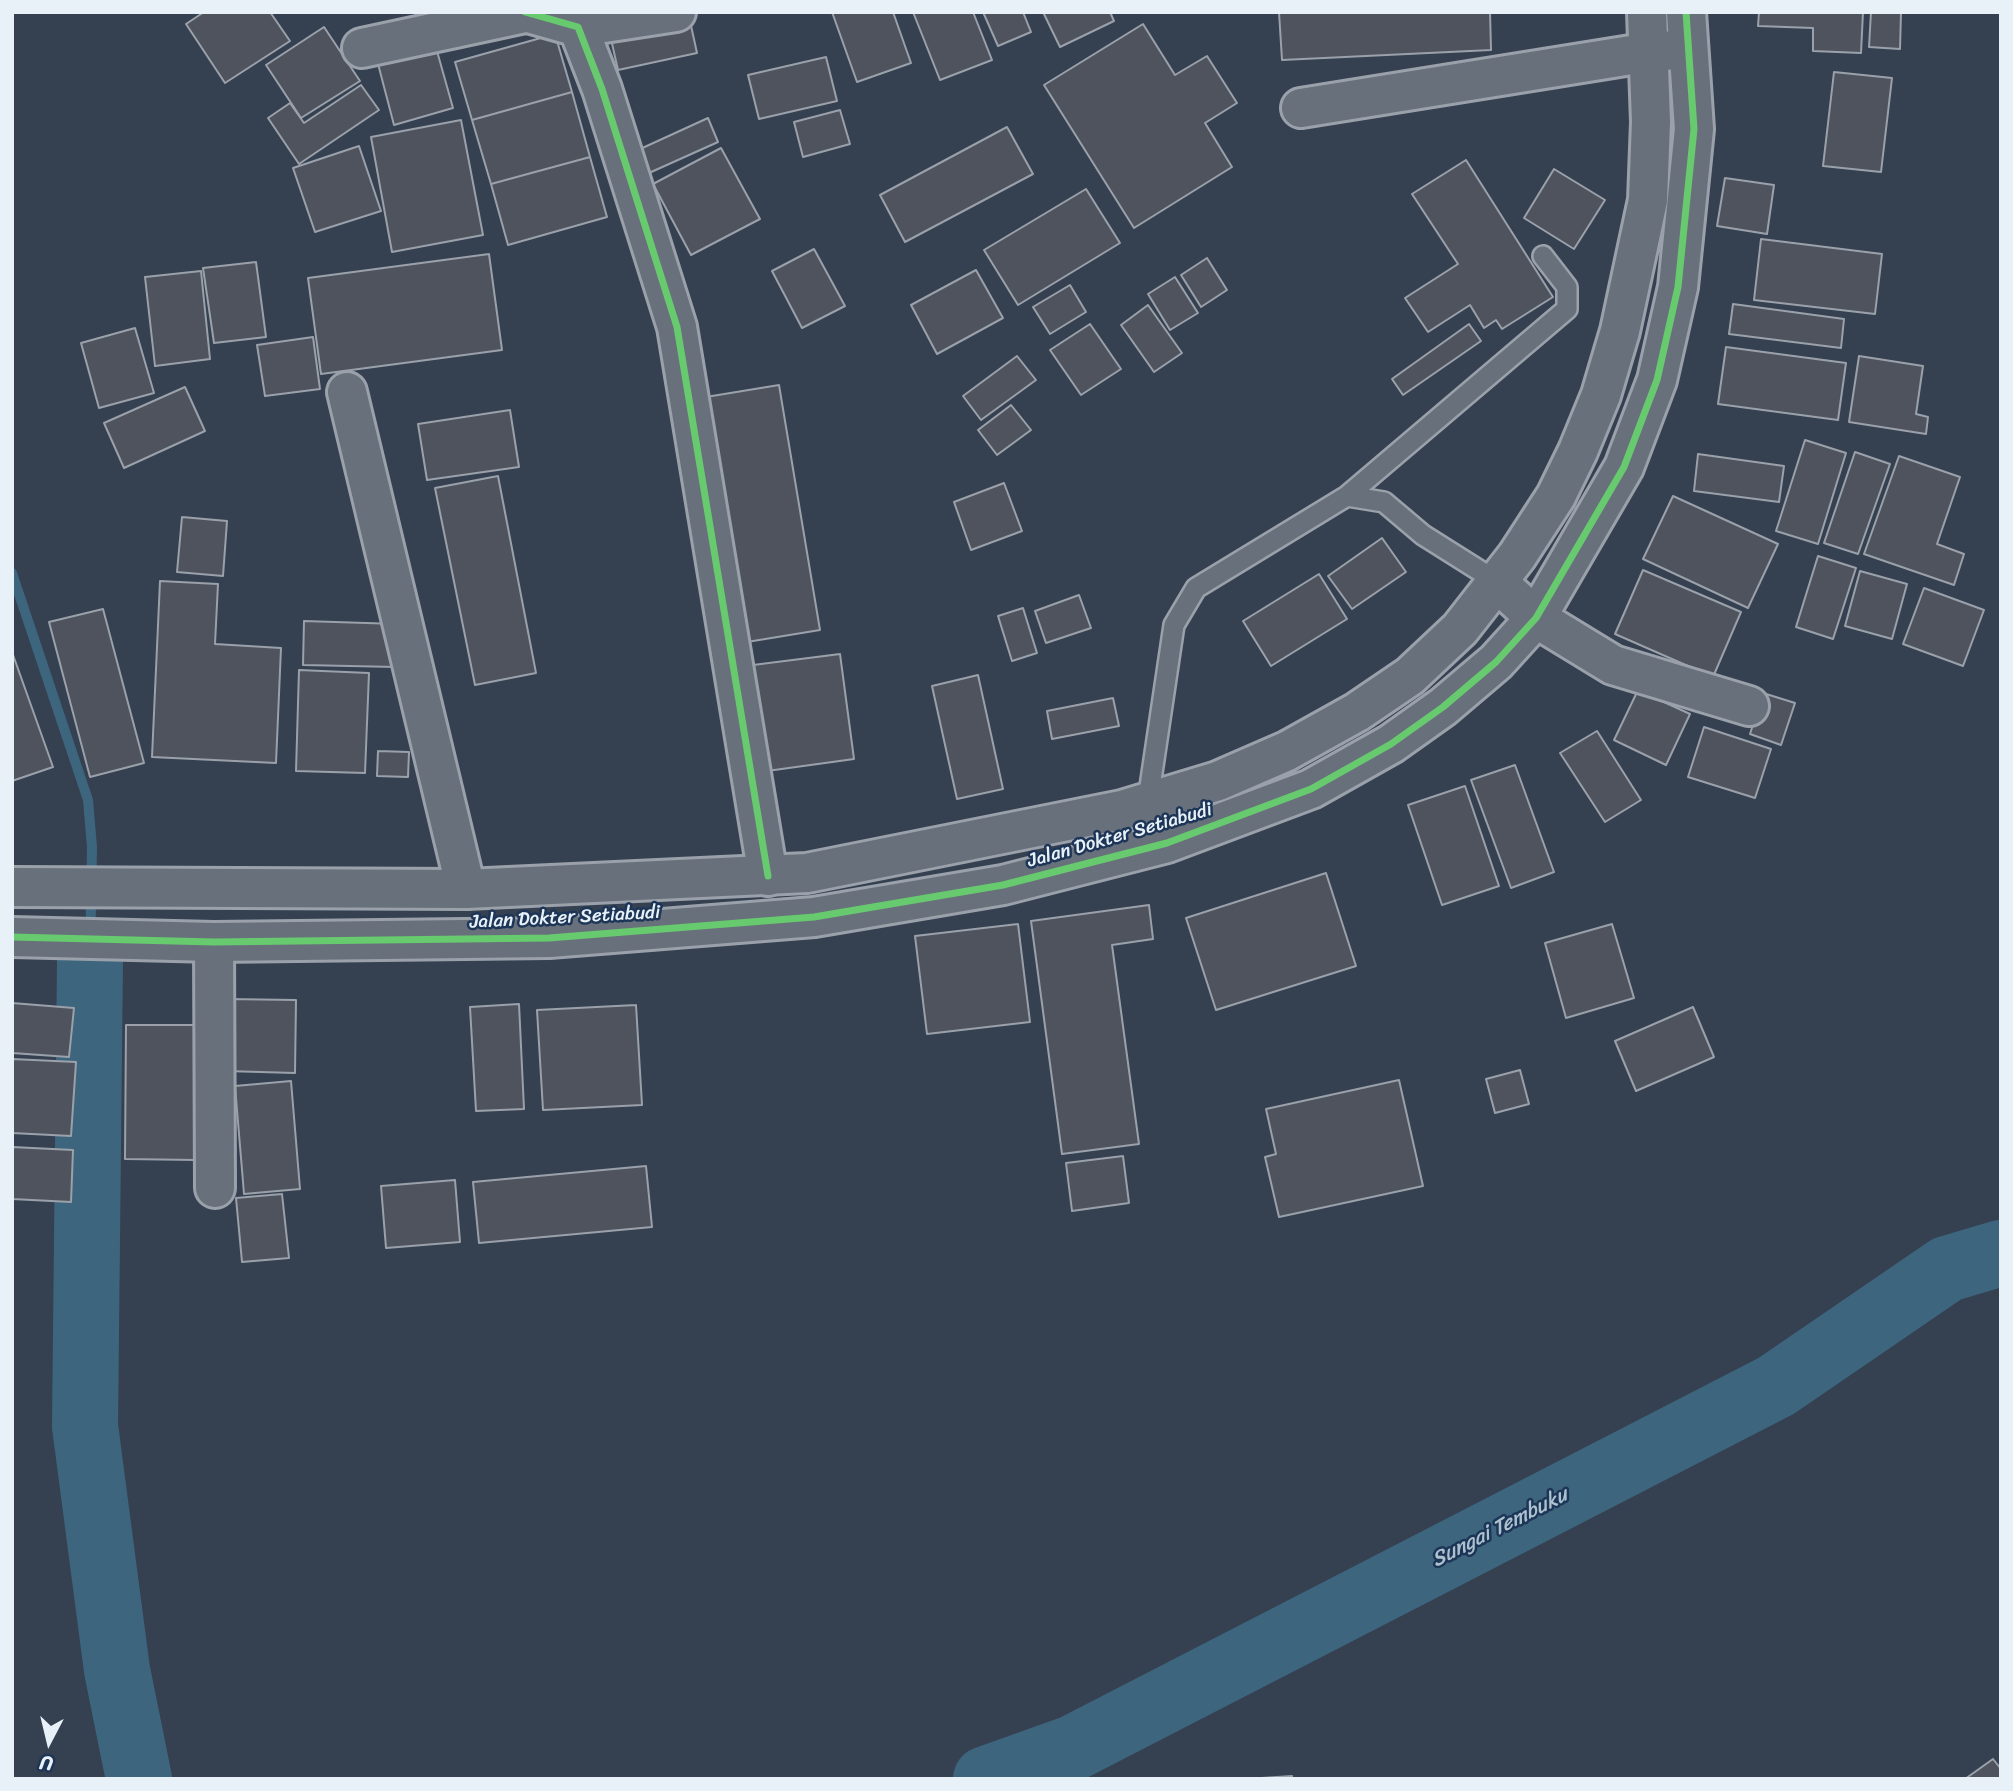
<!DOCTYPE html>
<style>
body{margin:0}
#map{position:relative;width:2013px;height:1791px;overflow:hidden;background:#354051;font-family:Sriracha,sans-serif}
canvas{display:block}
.frame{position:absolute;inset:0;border:14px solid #e8f1f8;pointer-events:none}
.north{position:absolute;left:14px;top:1707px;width:70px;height:70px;-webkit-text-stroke:5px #1d3557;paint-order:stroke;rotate:187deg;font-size:19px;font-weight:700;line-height:28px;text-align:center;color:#e8f1f8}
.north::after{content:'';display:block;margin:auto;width:24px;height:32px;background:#e8f1f8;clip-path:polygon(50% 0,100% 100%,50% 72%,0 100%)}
</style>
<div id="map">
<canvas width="2013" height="1791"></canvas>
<div class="frame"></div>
<div class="north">U</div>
</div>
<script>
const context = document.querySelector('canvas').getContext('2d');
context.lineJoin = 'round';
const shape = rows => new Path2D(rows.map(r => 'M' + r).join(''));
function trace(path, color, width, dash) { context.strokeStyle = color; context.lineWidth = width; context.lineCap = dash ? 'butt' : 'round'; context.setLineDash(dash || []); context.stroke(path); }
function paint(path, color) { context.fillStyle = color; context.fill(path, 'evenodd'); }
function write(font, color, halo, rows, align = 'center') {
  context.font = font + ' Sriracha,sans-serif'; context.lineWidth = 5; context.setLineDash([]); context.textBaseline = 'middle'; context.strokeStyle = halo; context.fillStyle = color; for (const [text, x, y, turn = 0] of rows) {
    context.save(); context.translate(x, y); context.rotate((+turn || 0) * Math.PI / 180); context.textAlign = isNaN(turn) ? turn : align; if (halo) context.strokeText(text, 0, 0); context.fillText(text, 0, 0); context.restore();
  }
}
const stream = shape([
 [12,573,88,800,92,847,90,959]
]);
const river = shape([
 [90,959,85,1426,117,1670,139,1779],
 [986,1779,1073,1748,1776,1386,1947,1269,2001,1253]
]);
const building = shape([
 [204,12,270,12,290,41,225,83,186,24,204,12],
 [832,12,893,12,911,63,857,82,832,12],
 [913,12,973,12,992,60,940,80,913,12],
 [983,12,1023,12,1031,32,998,46,983,12],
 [1043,12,1110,12,1114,21,1060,47,1043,12],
 [1279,12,1490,12,1491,50,1282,60,1279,12],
 [1759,12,1863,12,1861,53,1813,51,1813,28,1758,26,1759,12],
 [1871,12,1901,12,1900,49,1869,47,1871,12],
 [690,21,697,53,618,70,611,39,690,21],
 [1143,24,1175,75,1207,56,1237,103,1205,123,1232,167,1134,228,1044,85,1143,24],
 [324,27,360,81,301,118,266,65,324,27],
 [555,34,572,92,472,120,455,62,555,34],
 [435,44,453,108,394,125,377,60,435,44],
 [826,57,837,101,759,119,748,75,826,57],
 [1834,72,1892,78,1881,172,1823,166,1834,72],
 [361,85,379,110,299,164,268,118,290,103,304,123,361,85],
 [572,92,590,157,491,184,472,120,572,92],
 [840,110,850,144,803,157,794,122,840,110],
 [708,118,718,142,649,173,638,150,708,118],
 [461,120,483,235,392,252,371,137,461,120],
 [1007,127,1033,174,905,242,880,195,1007,127],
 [359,146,381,211,315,232,293,168,359,146],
 [721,148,760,219,691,255,653,184,721,148],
 [590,157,607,217,508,245,491,184,590,157],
 [1466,160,1553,297,1502,329,1496,320,1484,328,1470,305,1428,332,1405,298,1458,264,1412,194,1466,160],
 [1554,169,1605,200,1574,249,1524,218,1554,169],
 [1725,178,1774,185,1767,234,1717,226,1725,178],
 [1086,189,1120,243,1018,305,984,250,1086,189],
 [1761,239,1882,254,1875,314,1754,300,1761,239],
 [814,249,845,306,802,328,772,271,814,249],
 [489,254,502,350,321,374,308,278,489,254],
 [1207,258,1227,290,1201,307,1181,275,1207,258],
 [256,262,266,337,214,343,203,268,256,262],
 [976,270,1003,318,937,354,911,305,976,270],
 [201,271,210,359,155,366,145,277,201,271],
 [1175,277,1198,313,1170,330,1148,294,1175,277],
 [1070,285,1086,312,1050,334,1033,307,1070,285],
 [1733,304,1844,319,1841,348,1729,334,1733,304],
 [1148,305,1182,353,1154,372,1121,325,1148,305],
 [1090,324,1121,369,1081,395,1050,350,1090,324],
 [1469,324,1481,341,1403,395,1392,379,1469,324],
 [135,328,154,393,99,408,81,343,135,328],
 [313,337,320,389,265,396,257,345,313,337],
 [1726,347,1846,363,1838,420,1718,404,1726,347],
 [1017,356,1036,380,981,420,963,396,1017,356],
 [1859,356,1923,366,1916,414,1928,417,1926,434,1849,422,1859,356],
 [779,385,820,630,747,642,706,397,779,385],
 [185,387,205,431,124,468,104,423,185,387],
 [1011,405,1031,430,997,455,978,430,1011,405],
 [510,410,519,467,427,480,418,424,510,410],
 [1805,440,1846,453,1818,544,1776,531,1805,440],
 [1855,452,1890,464,1858,554,1824,543,1855,452],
 [1698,454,1784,466,1779,502,1694,491,1698,454],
 [1899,456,1960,477,1937,544,1964,554,1954,585,1864,554,1899,456],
 [498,476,536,673,475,685,435,488,498,476],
 [1004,483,1022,531,971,550,954,502,1004,483],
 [1673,496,1778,544,1748,608,1643,559,1673,496],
 [182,517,227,521,223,576,177,572,182,517],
 [1382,538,1406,572,1352,609,1328,576,1382,538],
 [1818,556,1856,568,1833,639,1796,627,1818,556],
 [1643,570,1741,612,1713,677,1615,634,1643,570],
 [1860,571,1907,584,1892,639,1845,626,1860,571],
 [1319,574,1347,619,1271,666,1243,621,1319,574],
 [160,581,218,584,215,644,281,648,276,763,152,757,160,581],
 [1924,588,1984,610,1963,666,1903,644,1924,588],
 [1079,595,1091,628,1046,643,1035,611,1079,595],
 [1023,608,1037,653,1012,661,998,616,1023,608],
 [103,609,144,763,90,777,49,622,103,609],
 [304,621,397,624,396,667,303,665,304,621],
 [12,652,53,767,12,781,12,652],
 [840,654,854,759,767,771,753,665,840,654],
 [299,670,369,673,365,773,296,771,299,670],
 [978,675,1003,789,957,799,932,686,978,675],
 [1638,690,1690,714,1666,765,1614,740,1638,690],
 [1763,693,1795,703,1781,745,1750,734,1763,693],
 [1113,698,1119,726,1052,739,1047,711,1113,698],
 [1704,727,1771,749,1755,798,1688,777,1704,727],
 [1597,731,1641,800,1605,822,1560,753,1597,731],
 [378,751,409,752,408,777,377,776,378,751],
 [1515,765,1554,872,1511,888,1471,780,1515,765],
 [1465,786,1499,886,1442,905,1408,805,1465,786],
 [1326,873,1356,966,1216,1010,1186,918,1326,873],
 [1149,905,1153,939,1112,945,1139,1144,1062,1154,1031,921,1149,905],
 [1018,924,1030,1022,927,1034,915,936,1018,924],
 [1612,924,1634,998,1566,1018,1545,943,1612,924],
 [226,999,296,1000,295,1073,225,1071,226,999],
 [12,1003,74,1008,69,1057,12,1053,12,1003],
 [519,1004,524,1109,476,1111,470,1007,519,1004],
 [636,1005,642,1105,543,1110,537,1010,636,1005],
 [1693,1007,1714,1057,1636,1091,1615,1041,1693,1007],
 [126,1025,197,1025,196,1160,125,1159,126,1025],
 [12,1059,76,1062,71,1136,12,1133,12,1059],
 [1520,1070,1529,1104,1495,1113,1486,1079,1520,1070],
 [1399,1080,1423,1186,1279,1217,1265,1157,1276,1154,1266,1109,1399,1080],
 [291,1081,300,1189,244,1194,235,1086,291,1081],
 [12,1147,73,1150,71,1202,12,1199,12,1147],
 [1123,1156,1129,1203,1072,1211,1066,1163,1123,1156],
 [646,1166,652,1227,479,1243,473,1182,646,1166],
 [455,1180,460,1242,386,1248,381,1186,455,1180],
 [282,1194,289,1258,242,1262,236,1198,282,1194],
 [1993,1759,2001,1769,2001,1779,1965,1779,1993,1759],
 [1292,1776,1292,1779,1246,1779,1292,1776]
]);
const lane = shape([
 [1347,496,1567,309,1567,287,1543,256],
 [1148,800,1174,625,1196,588,1347,496,1384,502,1423,535,1496,581]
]);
const street = shape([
 [525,12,578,27,602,89,677,327,768,876],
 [578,27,676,12],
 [362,48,525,13],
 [1301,108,1650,52,1688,49],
 [347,392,466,889],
 [1496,581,1536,618,1613,665,1749,706],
 [214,942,215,1188]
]);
const secondary = shape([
 [12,887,466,889,807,873,1122,810,1218,781,1287,751,1357,712,1410,676,1460,629,1517,556,1556,496,1578,451,1601,395,1620,331,1648,200,1651,122,1647,12],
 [12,937,214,942,549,938,814,917,1003,885,1167,843,1311,789,1391,744,1443,707,1496,662,1536,618,1624,467,1657,380,1678,287,1694,129,1686,12]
]);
const cycleway = shape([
 [525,12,578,27,602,89,677,327,768,876],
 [12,937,214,942,549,938,814,917,1003,885,1167,843,1311,789,1391,744,1443,707,1496,662,1536,618,1624,467,1657,380,1678,287,1694,129,1686,12]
]);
const streetNames = [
 ["Jalan Dokter Setiabudi",1120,836,-16],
 ["Jalan Dokter Setiabudi",565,918,-3]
];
const waterNames = [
 ["Sungai Tembuku",1500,1528,-27]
];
trace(stream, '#3d667e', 10);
trace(river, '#3d667e', 66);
paint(building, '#4f535e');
trace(building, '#9aa1aa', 2);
trace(lane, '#9aa1aa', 24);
trace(street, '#9aa1aa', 44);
trace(secondary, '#9aa1aa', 44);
trace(lane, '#68707b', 19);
trace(street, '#68707b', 38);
trace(secondary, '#68707b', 38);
trace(cycleway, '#67ca6e', 7);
write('19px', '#e8f1f8', '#1d3557', streetNames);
write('italic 21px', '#acc2cf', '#1d3557', waterNames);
</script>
